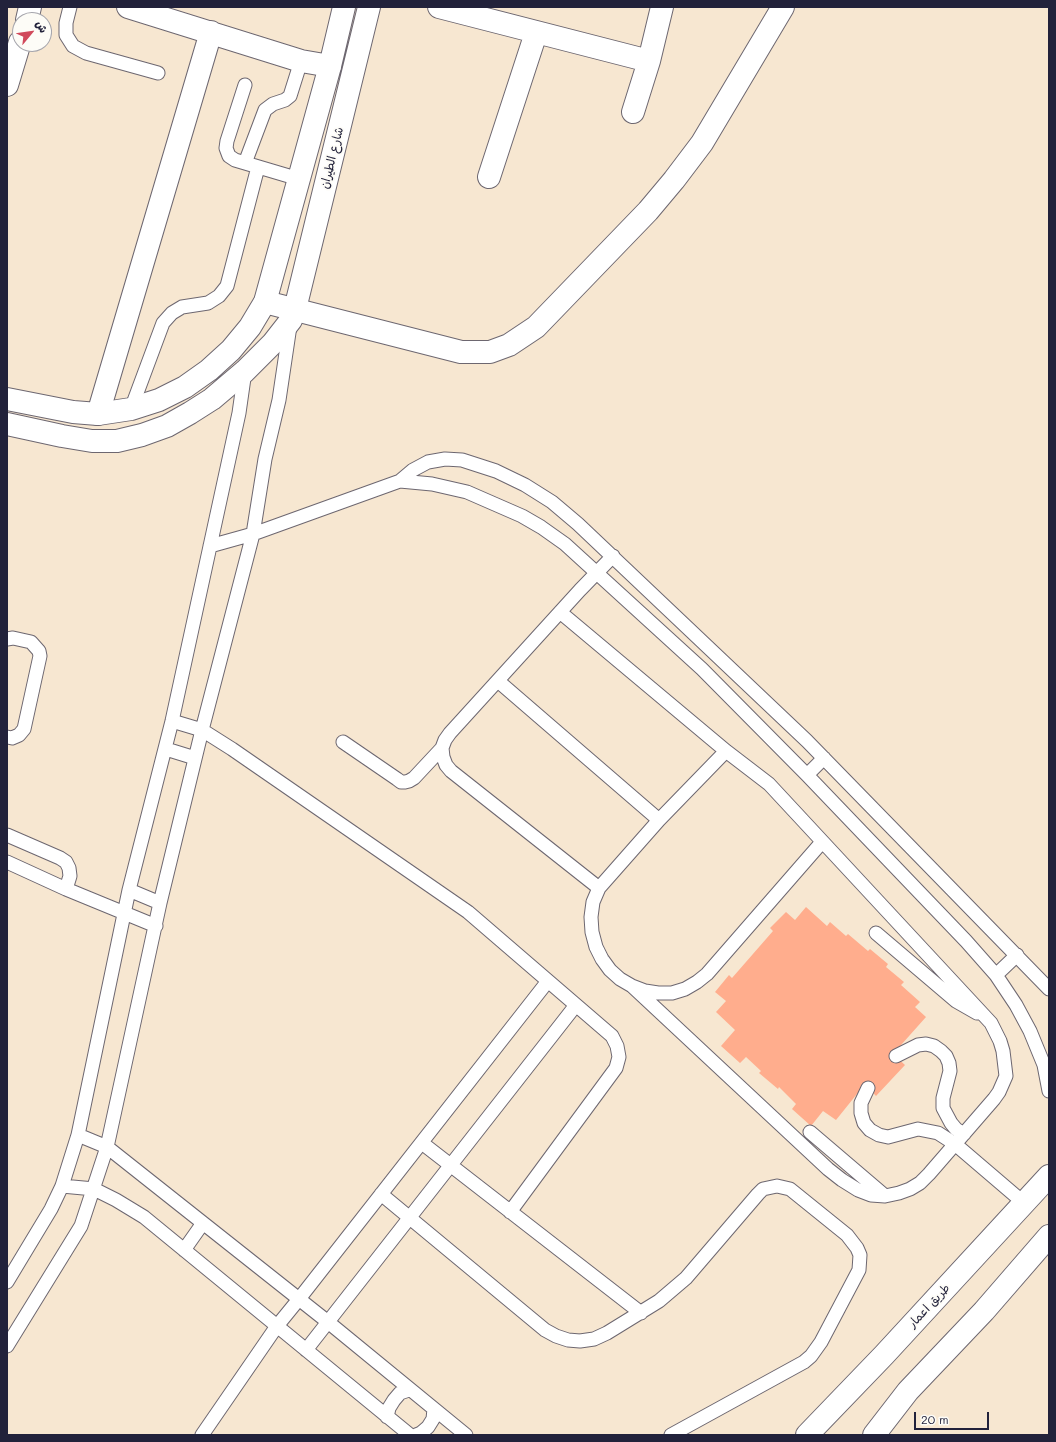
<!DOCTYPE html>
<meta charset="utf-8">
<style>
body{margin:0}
#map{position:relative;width:1056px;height:1442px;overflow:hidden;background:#f7e7d1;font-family:Mali,"Playpen Sans Arabic",sans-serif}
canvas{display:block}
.frame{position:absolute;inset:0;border:8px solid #22223b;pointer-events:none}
.north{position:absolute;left:12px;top:12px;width:40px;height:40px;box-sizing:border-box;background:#fdfcf7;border:1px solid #a5a5ac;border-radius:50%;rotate:61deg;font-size:11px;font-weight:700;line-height:16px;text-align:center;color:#22223b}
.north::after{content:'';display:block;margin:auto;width:14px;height:18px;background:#d1495b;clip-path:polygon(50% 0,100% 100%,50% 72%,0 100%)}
.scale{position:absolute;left:914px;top:1412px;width:75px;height:18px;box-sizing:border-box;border:2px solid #22223b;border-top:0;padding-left:5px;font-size:12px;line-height:14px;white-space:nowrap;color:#22223b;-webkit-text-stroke:3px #fdfcf7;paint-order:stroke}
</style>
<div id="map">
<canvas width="1056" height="1442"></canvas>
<div class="frame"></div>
<div class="north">ش</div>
<div class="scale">20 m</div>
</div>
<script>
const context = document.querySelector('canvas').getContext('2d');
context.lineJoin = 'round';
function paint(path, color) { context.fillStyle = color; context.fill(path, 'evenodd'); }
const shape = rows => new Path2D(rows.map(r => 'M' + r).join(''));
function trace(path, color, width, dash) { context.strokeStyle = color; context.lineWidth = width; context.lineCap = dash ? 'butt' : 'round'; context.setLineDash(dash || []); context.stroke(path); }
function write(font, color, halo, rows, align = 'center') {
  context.font = font + ' Mali,"Playpen Sans Arabic",sans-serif'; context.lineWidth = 3.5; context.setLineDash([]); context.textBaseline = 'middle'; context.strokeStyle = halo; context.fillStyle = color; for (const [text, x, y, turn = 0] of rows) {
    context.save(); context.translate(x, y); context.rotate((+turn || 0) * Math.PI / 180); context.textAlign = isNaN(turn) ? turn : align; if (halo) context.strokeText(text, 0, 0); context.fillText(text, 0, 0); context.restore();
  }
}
const building = shape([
 [806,907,827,926,830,922,846,936,848,934,868,951,870,949,888,964,886,967,904,982,901,985,920,1002,915,1007,926,1017,893,1054,905,1065,876,1096,865,1084,836,1120,823,1111,811,1126,792,1109,796,1104,779,1087,778,1089,759,1073,761,1071,746,1057,740,1063,721,1046,735,1030,716,1012,726,1001,715,992,729,975,732,978,773,931,770,928,786,912,795,920]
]);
const lane = shape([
 [70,7,66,23,66,35,73,46,86,53,158,73],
 [245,85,227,141,226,148,229,156,235,160,299,179],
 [245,163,265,110,273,104,285,100,290,96,301,61],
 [131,409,163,323,172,313,182,307,208,303,219,296,227,286,258,167],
 [400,481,432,484,467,492,522,516,541,527,565,544,702,669,807,775,966,941,996,975,1016,1005,1030,1031,1044,1065,1049,1091],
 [210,546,253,534,400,481,413,470,428,462,445,459,462,460,496,471,525,485,552,502,578,524,807,741,1049,989],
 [560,612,726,751,769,784,991,1023,1000,1041,1003,1051,1006,1076,999,1092,994,1099,929,1174,920,1183,910,1189,899,1193,885,1196,871,1195,858,1190,842,1180,828,1169,632,986],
 [7,639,13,638,31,642,39,651,40,656,24,729,19,735,12,738,7,737],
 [498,681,659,820],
 [172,721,202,730,232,749,468,912,612,1036,617,1046,619,1057,616,1068,510,1212],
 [343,742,397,779,401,782,405,782,409,781,414,778,442,748],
 [166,749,195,758],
 [726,751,659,820,599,888,593,902,591,917,592,932,596,947,602,959,610,970,620,979,632,986,645,991,658,993,672,993,685,989,697,982,707,974,822,842],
 [807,775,824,758],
 [7,835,60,858,66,862,69,868,70,876,66,889],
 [7,862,66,889,156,926],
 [599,888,451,771,446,765,443,757,442,748,445,740,450,733,580,590,613,556],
 [129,890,160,903],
 [876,933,956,1001,977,1013],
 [996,975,1017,955],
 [896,1056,918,1045,926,1044,934,1046,941,1051,946,1056,949,1063,950,1071,943,1098,943,1108,951,1123,956,1129,964,1134],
 [868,1088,861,1103,861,1113,864,1123,870,1130,879,1135,888,1137,918,1129,938,1133,955,1144,1024,1203],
 [810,1132,885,1196],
 [78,1135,107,1147,328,1322,466,1435],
 [422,1143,641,1313],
 [62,1186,94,1189,116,1200,144,1217,410,1435],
 [381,1194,545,1330,556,1336,568,1340,580,1341,594,1339,607,1333,659,1301,686,1278,758,1194,763,1189,777,1186,790,1189,847,1235,857,1248,860,1255,859,1270,821,1342,811,1356,804,1362,671,1435],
 [184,1250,203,1223],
 [7,1282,51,1209,62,1186,78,1135,129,890,172,721,239,413,245,371],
 [7,1346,81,1226,107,1147,160,903,202,730,253,534,265,459,279,400,290,326],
 [306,1350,576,1005],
 [387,1417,389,1408,394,1400,400,1393,409,1390],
 [202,1435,277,1326,299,1299,548,981],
 [416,1435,421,1433,428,1427,433,1419,434,1409]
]);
const street = shape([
 [128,7,301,61,330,66],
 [439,7,649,61],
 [27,20,30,7],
 [7,85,20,42],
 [633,112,649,61,662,7],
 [489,177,536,33],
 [265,302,461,352,490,352,509,345,536,327,648,211,674,180,702,143,783,7],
 [98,414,211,32]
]);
const secondary = shape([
 [7,399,73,412,98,414,131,409,159,400,185,387,209,370,231,350,250,327,265,302,330,66,344,7],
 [7,424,62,436,92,441,117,441,142,435,167,426,190,413,212,399,245,371,273,343,291,320,295,309,369,7]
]);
const primary = shape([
 [807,1435,884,1355,1049,1176],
 [874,1435,908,1391,984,1311,1049,1236]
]);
const streetNames = [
 ["شارع الطيران",332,158,-76],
 ["طريق اعمار",929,1306,-47]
];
paint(building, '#ffad8d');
trace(lane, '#6d6770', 15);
trace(street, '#6d6770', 24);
trace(secondary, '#6d6770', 24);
trace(primary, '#6d6770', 24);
trace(lane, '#fff', 13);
trace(street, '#fff', 22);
trace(secondary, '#fff', 22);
trace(primary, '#fff', 22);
write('12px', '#22223b', '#fdfcf7', streetNames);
</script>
